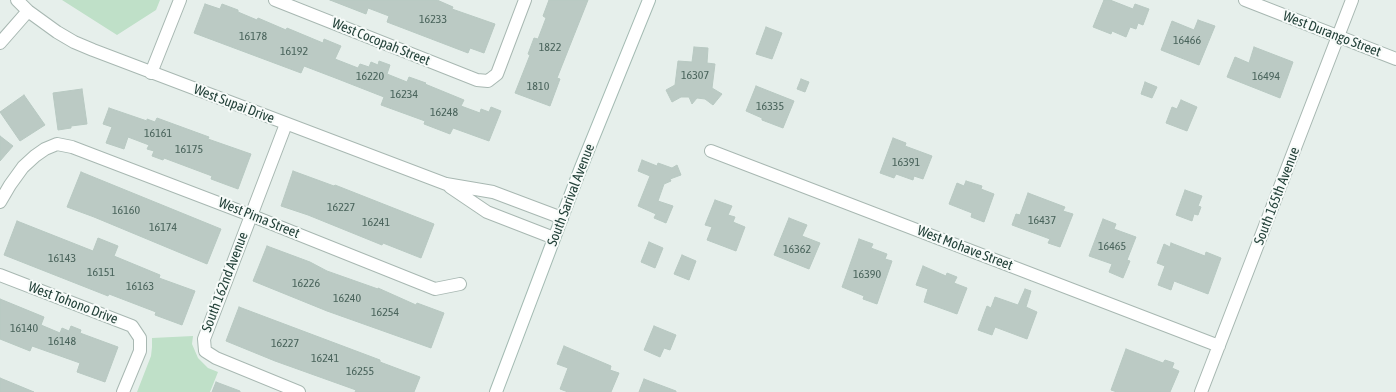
<!DOCTYPE html>
<style>
body{margin:0}
canvas{display:block;background:#e6efeb}
</style>
<canvas width="1396" height="392"></canvas>
<script>
const context = document.querySelector('canvas').getContext('2d');
context.lineJoin = 'round';
function paint(path, color) { context.fillStyle = color; context.fill(path, 'evenodd'); }
const shape = rows => new Path2D(rows.map(r => 'M' + r).join(''));
function trace(path, color, width, dash) { context.strokeStyle = color; context.lineWidth = width; context.lineCap = dash ? 'butt' : 'round'; context.setLineDash(dash || []); context.stroke(path); }
function write(font, color, halo, rows, align = 'center') {
  context.font = font + ' "Asap Condensed",sans-serif'; context.lineWidth = 4; context.setLineDash([]); context.textBaseline = 'middle'; context.strokeStyle = halo; context.fillStyle = color; for (const [text, x, y, turn = 0] of rows) {
    context.save(); context.translate(x, y); context.rotate((+turn || 0) * Math.PI / 180); context.textAlign = isNaN(turn) ? turn : align; if (halo) context.strokeText(text, 0, 0); context.fillText(text, 0, 0); context.restore();
  }
}
const green = shape([
 [62,0,160,0,156,10,117,35],
 [193,336,192,344,198,358,208,368,218,372,210,392,137,392,151,356,152,347,152,338]
]);
const building = shape([
 [330,0,437,0,453,7,452,9,495,24,484,53,470,48,468,53,387,22,389,16,368,8,366,14,330,0],
 [549,0,588,0,557,78,560,79,550,106,515,93,530,55,528,54,534,38,538,39,546,18,543,16,549,0],
 [1104,0,1110,0,1133,9,1135,4,1149,9,1143,25,1138,23,1136,29,1130,27,1126,37,1112,31,1111,34,1093,27,1104,0],
 [205,4,220,9,222,4,238,10,238,12,257,20,258,18,286,30,287,28,323,43,324,39,341,46,335,59,358,68,360,64,369,67,371,62,378,65,379,61,390,65,387,74,407,82,409,77,426,83,425,84,464,100,461,106,480,113,481,109,489,112,491,107,501,111,489,141,453,128,450,134,424,124,425,121,381,105,384,97,338,79,304,66,301,73,194,33,205,4],
 [1198,20,1215,26,1199,65,1161,50,1172,21,1194,30,1198,20],
 [766,27,782,33,772,59,756,54,766,27],
 [694,47,708,48,707,63,715,64,712,88,722,94,713,105,705,99,697,98,692,104,689,97,681,97,672,102,666,90,675,85,678,61,692,62,694,47],
 [1254,47,1293,62,1280,98,1227,77,1235,57,1249,63,1254,47],
 [801,79,809,82,805,92,797,89,801,79],
 [1145,82,1157,87,1152,98,1141,94,1145,82],
 [756,86,794,101,783,128,762,120,762,118,746,111,756,86],
 [82,89,87,124,71,126,71,128,58,130,53,93,82,89],
 [24,95,45,125,20,141,0,112,24,95],
 [1181,100,1197,107,1187,131,1166,123,1172,107,1177,109,1181,100],
 [109,108,147,121,147,119,155,122,157,118,209,137,208,139,251,154,238,189,211,179,212,176,164,158,163,160,152,156,154,151,147,149,149,145,128,137,124,149,106,143,112,127,103,124,109,108],
 [0,136,13,146,0,161,0,136],
 [893,138,906,143,905,146,932,156,923,179,914,176,913,180,896,174,894,178,880,173,893,138],
 [642,160,657,166,658,163,672,168,677,165,681,175,670,179,671,181,664,184,658,201,673,206,666,223,654,218,656,214,638,206,650,176,638,171,642,160],
 [293,171,334,186,335,185,434,224,421,258,383,243,382,245,308,215,281,206,293,171],
 [81,172,221,229,207,264,94,217,67,207,81,172],
 [966,181,982,186,981,189,994,194,984,222,971,217,972,213,949,204,957,183,964,186,966,181],
 [1185,190,1202,196,1198,206,1201,207,1198,215,1194,214,1192,221,1176,215,1185,190],
 [1028,193,1065,207,1063,211,1073,214,1060,247,1048,243,1050,239,1012,225,1016,214,1020,215,1028,193],
 [715,200,732,206,728,215,735,217,733,222,745,227,736,251,707,240,712,227,705,225,715,200],
 [789,218,807,225,802,236,820,243,809,269,774,255,789,218],
 [1103,219,1116,224,1114,229,1136,237,1127,260,1130,261,1123,278,1109,272,1112,264,1089,256,1103,219],
 [17,221,93,251,98,238,118,246,114,256,160,275,159,278,195,291,182,325,155,315,156,312,109,294,108,296,4,255,17,221],
 [859,239,873,244,871,248,887,254,885,259,892,261,877,304,863,299,864,296,842,287,859,239],
 [649,242,663,248,655,268,641,262,649,242],
 [1171,243,1205,256,1206,252,1221,258,1208,294,1174,281,1171,290,1158,285,1165,266,1157,263,1164,244,1170,247,1171,243],
 [267,246,310,262,327,271,378,289,378,288,416,305,417,303,444,313,431,348,327,311,253,281,267,246],
 [682,255,696,261,689,280,674,274,682,255],
 [923,266,946,276,947,273,957,277,954,283,967,288,957,314,924,302,928,289,916,285,923,266],
 [1025,289,1031,291,1026,307,1037,312,1027,339,995,327,992,335,978,330,987,306,991,308,995,297,1018,305,1025,289],
 [0,299,44,317,41,325,60,333,62,328,69,331,71,326,81,330,80,333,118,347,105,382,77,372,80,363,32,346,30,351,0,339,0,299],
 [239,307,380,360,380,362,420,377,414,392,355,392,356,390,275,361,226,341,239,307],
 [654,326,676,335,670,350,664,348,660,357,644,350,654,326],
 [564,346,611,366,610,370,619,373,611,392,568,392,560,389,568,368,557,364,564,346],
 [1126,349,1163,363,1165,360,1174,363,1172,368,1179,371,1170,392,1117,392,1111,390,1126,349],
 [0,378,34,392,0,392,0,378],
 [644,379,676,391,676,392,639,392,644,379],
 [216,382,240,391,240,392,212,392,216,382]
]);
const minor = shape([
 [275,0,477,80,488,81,497,74,525,0],
 [1245,0,1396,59],
 [151,73,180,0],
 [286,124,204,339,205,351,216,358,299,392],
 [711,151,1219,346],
 [0,202,10,185,23,167,35,156,45,149,57,144,72,147,250,215,435,289,460,284],
 [0,275,132,326,140,338,140,351,123,392],
 [1201,392,1352,0]
]);
const tertiary = shape([
 [17,0,28,11,57,32,74,42,93,50,446,184,493,192,562,218],
 [0,43,28,11],
 [450,187,487,212,554,238]
]);
const secondary = shape([
 [496,392,580,170,649,0]
]);
const numberNames = [
 ["16233",433,19],
 ["16178",253,36],
 ["16466",1187,40],
 ["1822",550,47],
 ["16192",294,51],
 ["16307",695,75],
 ["16220",370,76],
 ["16494",1266,76],
 ["1810",538,86],
 ["16234",404,94],
 ["16335",770,106],
 ["16248",444,112],
 ["16161",158,133],
 ["16175",189,149],
 ["16391",906,162],
 ["16227",341,207],
 ["16160",126,210],
 ["16437",1042,220],
 ["16241",376,222],
 ["16174",163,227],
 ["16465",1112,246],
 ["16362",797,249],
 ["16143",62,258],
 ["16151",101,272],
 ["16390",867,274],
 ["16226",306,283],
 ["16163",140,286],
 ["16240",347,298],
 ["16254",385,312],
 ["16140",24,328],
 ["16148",62,341],
 ["16227",285,343],
 ["16241",325,358],
 ["16255",360,371]
];
const streetNames = [
 ["West Durango Street",1332,34,21],
 ["West Cocopah Street",381,42,22],
 ["West Supai Drive",234,104,21],
 ["South Sarival Avenue",571,195,-69],
 ["South 165th Avenue",1277,196,-69],
 ["West Pima Street",259,218,22],
 ["West Mohave Street",965,248,21],
 ["South 162nd Avenue",225,282,-69],
 ["West Tohono Drive",73,303,21]
];
paint(green, '#bfe0c8');
paint(building, '#bbcac4');
trace(building, '#b8c9c2', 1);
trace(minor, '#a8b8b2', 14);
trace(tertiary, '#a8b8b2', 14);
trace(secondary, '#a4bbb3', 14);
trace(minor, '#fff', 12);
trace(tertiary, '#fff', 12);
trace(secondary, '#fff', 12);
write('12px', '#4a645c', null, numberNames);
write('14px', '#24423a', '#f7fbf9', streetNames);
</script>
